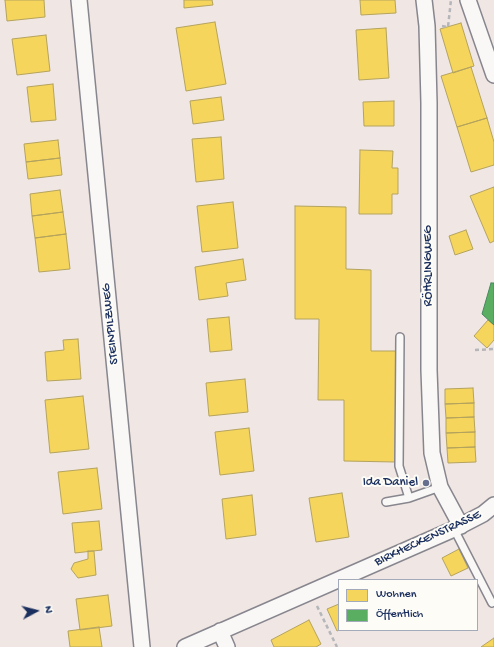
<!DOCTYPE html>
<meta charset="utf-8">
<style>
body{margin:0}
#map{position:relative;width:494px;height:647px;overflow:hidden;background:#f0e6e3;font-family:"Gochi Hand",sans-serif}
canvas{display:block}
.legend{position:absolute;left:338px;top:579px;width:140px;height:52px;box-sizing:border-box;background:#fdfcf7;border:1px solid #a3aaba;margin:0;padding:5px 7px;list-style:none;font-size:12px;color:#1b2f5e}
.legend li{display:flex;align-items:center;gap:8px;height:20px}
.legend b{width:20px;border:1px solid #a3aaba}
.north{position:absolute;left:16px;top:591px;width:40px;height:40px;-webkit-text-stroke:3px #fdfcf7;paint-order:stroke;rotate:83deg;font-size:11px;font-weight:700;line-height:16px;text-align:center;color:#1b2f5e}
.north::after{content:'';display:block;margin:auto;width:14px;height:18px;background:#1b2f5e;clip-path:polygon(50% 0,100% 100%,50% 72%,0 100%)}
</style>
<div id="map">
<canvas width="494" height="647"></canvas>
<ul class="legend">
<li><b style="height:11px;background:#f6d55c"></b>Wohnen</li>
<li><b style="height:11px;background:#5aae61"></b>Öffentlich</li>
</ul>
<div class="north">N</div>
</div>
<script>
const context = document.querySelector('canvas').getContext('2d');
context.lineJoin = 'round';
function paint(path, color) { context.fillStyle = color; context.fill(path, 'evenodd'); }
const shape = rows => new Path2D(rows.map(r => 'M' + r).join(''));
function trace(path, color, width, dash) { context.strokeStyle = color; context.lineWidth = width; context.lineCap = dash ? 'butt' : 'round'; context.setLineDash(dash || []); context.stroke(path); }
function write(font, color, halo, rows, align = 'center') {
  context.font = font + ' "Gochi Hand",sans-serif'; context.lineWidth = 4; context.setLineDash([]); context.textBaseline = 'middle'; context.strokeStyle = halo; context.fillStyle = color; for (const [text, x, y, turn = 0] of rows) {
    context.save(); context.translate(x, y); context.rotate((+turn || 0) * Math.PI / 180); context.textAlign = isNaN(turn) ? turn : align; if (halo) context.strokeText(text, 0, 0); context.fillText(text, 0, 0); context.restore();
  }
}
const homes = shape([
 [5,0,44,0,45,17,7,21,5,0],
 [184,0,212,0,213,5,184,8,184,0],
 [360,0,395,0,396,13,361,15,360,0],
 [215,22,226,84,186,91,176,28,215,22],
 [461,23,474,66,453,73,440,29,461,23],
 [386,28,389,78,359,80,356,30,386,28],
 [46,35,50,71,17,75,12,39,46,35],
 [471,67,487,118,457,127,441,76,471,67],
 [53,84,56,120,31,122,27,87,53,84],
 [221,97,224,120,193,124,190,101,221,97],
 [394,101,394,126,364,126,363,102,394,101],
 [487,118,494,142,494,165,471,172,457,127,487,118],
 [221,137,224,179,196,182,192,139,221,137],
 [58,140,60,158,26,162,24,144,58,140],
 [360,150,393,151,392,168,398,168,398,194,392,194,392,214,359,214,360,150],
 [60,158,62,175,28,179,26,162,60,158],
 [494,187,494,241,490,243,470,196,494,187],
 [60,190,63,212,32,216,30,194,60,190],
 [233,202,238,248,202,252,197,206,233,202],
 [295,206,346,207,346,269,371,270,371,351,396,351,395,462,344,461,344,400,318,400,319,319,295,319,295,206],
 [63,212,66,234,35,238,32,216,63,212],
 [466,230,473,249,455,255,449,236,466,230],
 [66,234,70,269,39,272,35,238,66,234],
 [243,259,246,280,226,283,228,296,199,300,195,267,243,259],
 [229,317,232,350,210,352,207,319,229,317],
 [488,320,494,325,494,340,487,348,474,336,488,320],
 [78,339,81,379,47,381,45,352,64,350,63,340,78,339],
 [245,379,248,412,209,416,206,383,245,379],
 [473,388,474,403,445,404,445,389,473,388],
 [83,396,89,449,50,453,45,400,83,396],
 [474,403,474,417,446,418,445,404,474,403],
 [474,417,475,432,446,433,446,418,474,417],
 [249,428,254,471,220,475,215,432,249,428],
 [475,432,475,447,447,448,446,433,475,432],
 [475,447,476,462,448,463,447,448,475,447],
 [97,468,102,509,63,514,58,472,97,468],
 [342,493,349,537,316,542,309,498,342,493],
 [252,495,256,535,226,539,222,499,252,495],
 [99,521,102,550,75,553,72,523,99,521],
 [459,549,468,568,451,576,442,558,459,549],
 [88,551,94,551,96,575,78,578,71,569,74,563,88,559,88,551],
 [108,595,112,626,80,630,76,599,108,595],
 [339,604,340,630,337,631,327,609,339,604],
 [309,620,321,644,316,647,274,647,271,640,309,620],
 [99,627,102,647,70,647,68,631,99,627],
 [494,638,494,647,481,647,494,638]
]);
const public = shape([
 [491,283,494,283,494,325,482,314,491,283]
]);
const path = shape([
 [442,26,448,27,451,0],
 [475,350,494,349],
 [317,606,337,647]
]);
const service = shape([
 [400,337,399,466,409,498],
 [386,502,409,498,440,487],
 [454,529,492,603]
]);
const minor = shape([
 [79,0,142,647],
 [424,0,427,26,429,103,429,370,432,453,440,487,461,526],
 [468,0,494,75],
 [220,631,227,647],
 [185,647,454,529,483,514,494,505]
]);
const markers = [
 [426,483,4,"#666f8d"]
];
const streetNames = [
 ["RÖHRLINGWEG",429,266,-90],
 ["STEINPILZWEG",111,324,-96],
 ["BIRKHECKENSTRASSE",428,539,-25]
];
const poiNames = [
 ["Ida Daniel",418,483]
];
paint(homes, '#f6d55c');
trace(homes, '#b4a35d', 1);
paint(public, '#5aae61');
trace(public, '#478860', 1);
trace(service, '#87868e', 10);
trace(minor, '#87868e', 18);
trace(path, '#b4b6ba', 2.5, [4, 3]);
trace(service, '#f9f8f6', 7);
trace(minor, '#f9f8f6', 15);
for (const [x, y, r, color] of markers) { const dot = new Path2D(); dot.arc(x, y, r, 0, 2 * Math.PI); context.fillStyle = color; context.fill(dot); trace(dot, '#fdfcf7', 1.5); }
write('13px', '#1b2f5e', '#fdfcf7', streetNames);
write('13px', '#1b2f5e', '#fdfcf7', poiNames, 'right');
</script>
